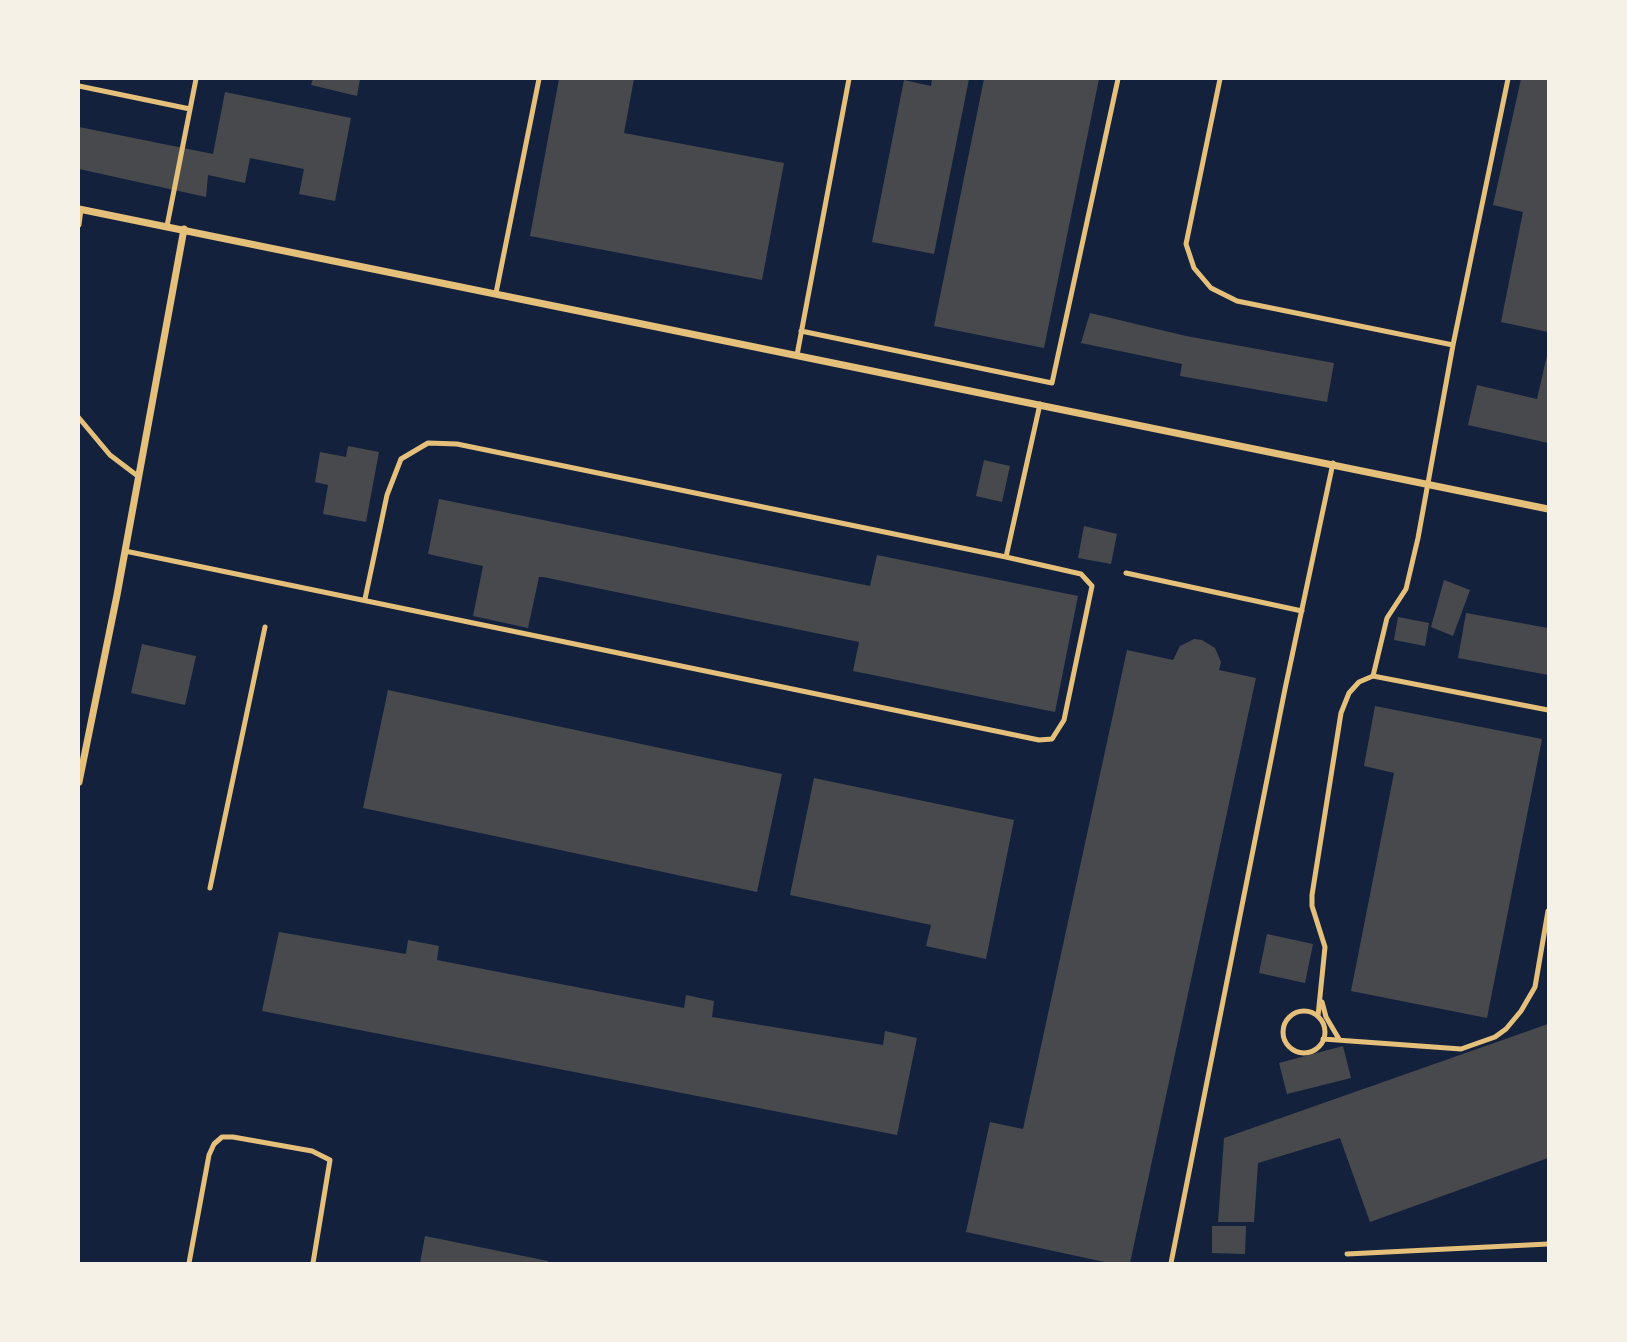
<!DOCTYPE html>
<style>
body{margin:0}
#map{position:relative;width:1627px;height:1342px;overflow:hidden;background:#14213d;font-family:"PT Serif",serif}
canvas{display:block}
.frame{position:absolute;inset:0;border:80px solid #f6f1e7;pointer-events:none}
</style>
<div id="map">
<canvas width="1627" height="1342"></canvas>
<div class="frame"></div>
</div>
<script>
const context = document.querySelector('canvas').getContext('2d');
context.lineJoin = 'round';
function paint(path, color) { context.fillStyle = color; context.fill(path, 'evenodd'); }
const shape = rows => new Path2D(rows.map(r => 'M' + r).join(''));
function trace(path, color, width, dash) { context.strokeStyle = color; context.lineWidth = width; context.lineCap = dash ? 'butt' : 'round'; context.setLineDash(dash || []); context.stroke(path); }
const building = shape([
 [313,79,360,79,357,96,311,85],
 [559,79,634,79,624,133,784,163,762,280,530,236],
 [932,79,969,79,934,254,872,242,904,80,931,86],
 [984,79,1099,79,1044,348,934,326],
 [1521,79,1548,79,1548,332,1501,322,1523,212,1493,205],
 [225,92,351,118,335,201,299,194,304,169,250,158,245,183,208,175,206,197,79,169,79,127,213,154],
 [1090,313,1186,336,1334,363,1327,402,1180,376,1182,364,1081,343],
 [1548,351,1548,443,1468,425,1477,385,1537,399],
 [348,446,379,452,366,522,323,514,328,485,315,482,320,452,346,457],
 [984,460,1010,466,1002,502,976,496],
 [439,499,870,586,877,555,1078,596,1055,712,853,671,859,642,543,577,539,577,528,628,473,616,483,566,428,554],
 [1084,526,1117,534,1111,564,1078,558],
 [1444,580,1470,590,1453,636,1431,627],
 [1466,613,1548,628,1548,675,1458,658],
 [1398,617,1429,623,1425,646,1394,640],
 [1194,639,1202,640,1215,648,1221,662,1219,670,1256,678,1130,1263,1109,1263,966,1232,990,1122,1023,1129,1127,650,1173,660,1180,646],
 [142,644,196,656,185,705,131,693],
 [388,690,782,774,757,892,363,808],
 [1375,706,1542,739,1487,1018,1351,991,1394,773,1364,766],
 [814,778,1014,820,986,959,926,946,931,925,790,895],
 [279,932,406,954,408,940,439,946,437,960,684,1008,686,995,714,1001,712,1017,883,1045,885,1031,917,1038,897,1135,262,1011],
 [1267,934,1313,944,1305,983,1259,973],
 [1548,1024,1548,1158,1370,1222,1340,1138,1258,1163,1254,1222,1218,1222,1224,1138],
 [1343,1046,1351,1078,1287,1094,1279,1063],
 [1212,1226,1246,1226,1245,1254,1212,1253],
 [425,1236,548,1261,548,1263,420,1263]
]);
const service = shape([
 [1220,79,1186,244,1194,268,1211,288,1237,301,1453,345],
 [79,86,190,109],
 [79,225,81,209],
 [167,226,196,79],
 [496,293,539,79],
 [801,331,1052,383,1118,79],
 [797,355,849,79],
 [79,418,110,455,139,477],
 [125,551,1039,740,1052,739,1064,720,1092,586,1081,574,1006,557,457,444,428,443,401,459,387,495,365,599],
 [1006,557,1040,404],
 [1126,573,1302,611],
 [1373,676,1387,618,1406,589,1418,538,1453,345,1508,79],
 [210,888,265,627],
 [1322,1002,1326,1017,1339,1039],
 '1283 1032a21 21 0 1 1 42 0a21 21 0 1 1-42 0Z',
 [1318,1016,1325,947,1312,906,1312,895,1341,713,1349,693,1359,682,1373,676,1548,710],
 [1323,1039,1461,1049,1495,1037,1506,1029,1521,1011,1535,987,1548,911],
 [1347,1254,1548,1244],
 [189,1263,209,1155,214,1144,222,1137,233,1137,312,1151,330,1160,313,1263],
 [1171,1263,1285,689,1333,463]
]);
const minor = shape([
 [79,209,1548,509],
 [79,782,117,595,184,229]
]);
paint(building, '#48494c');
trace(service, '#e5c07b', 5);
trace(minor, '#e5c07b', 7);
</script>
